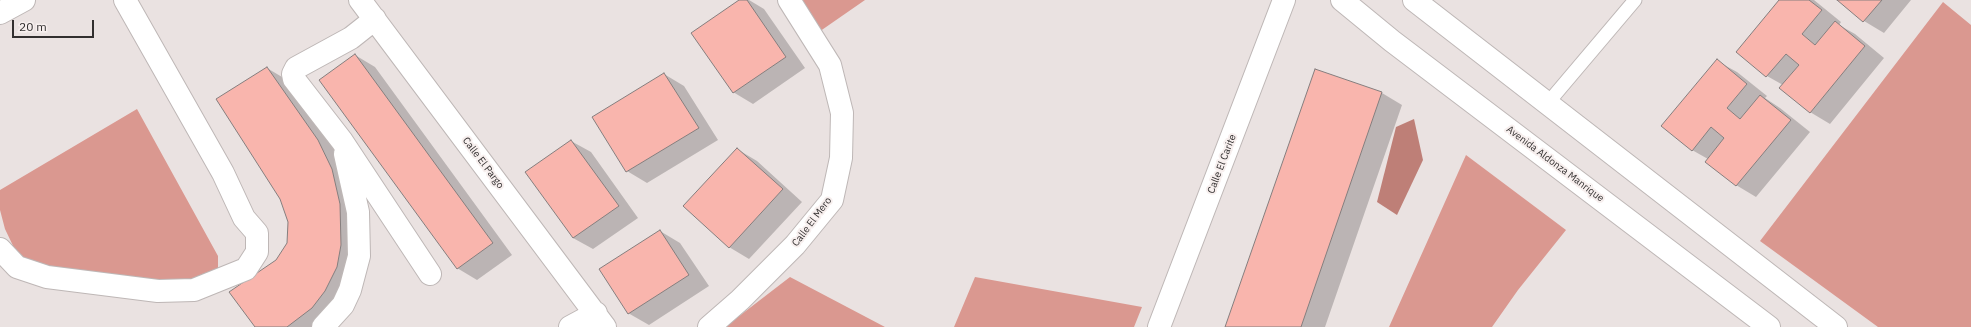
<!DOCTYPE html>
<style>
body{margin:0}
#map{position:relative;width:1971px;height:327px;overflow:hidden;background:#eae2e1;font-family:"IBM Plex Sans",sans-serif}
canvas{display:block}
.scale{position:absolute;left:12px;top:20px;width:82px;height:18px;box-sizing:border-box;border:2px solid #322f2f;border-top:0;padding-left:5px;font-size:12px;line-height:14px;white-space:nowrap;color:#322f2f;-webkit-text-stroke:3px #f7efee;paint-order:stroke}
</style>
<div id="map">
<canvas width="1971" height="327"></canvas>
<div class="scale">20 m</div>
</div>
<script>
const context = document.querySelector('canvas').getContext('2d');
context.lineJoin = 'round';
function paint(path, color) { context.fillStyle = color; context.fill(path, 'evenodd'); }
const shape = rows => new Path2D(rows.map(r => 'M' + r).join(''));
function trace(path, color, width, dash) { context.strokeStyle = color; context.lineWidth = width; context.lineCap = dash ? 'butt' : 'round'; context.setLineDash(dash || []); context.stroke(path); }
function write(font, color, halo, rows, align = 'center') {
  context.font = font + ' "IBM Plex Sans",sans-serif'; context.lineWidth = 4; context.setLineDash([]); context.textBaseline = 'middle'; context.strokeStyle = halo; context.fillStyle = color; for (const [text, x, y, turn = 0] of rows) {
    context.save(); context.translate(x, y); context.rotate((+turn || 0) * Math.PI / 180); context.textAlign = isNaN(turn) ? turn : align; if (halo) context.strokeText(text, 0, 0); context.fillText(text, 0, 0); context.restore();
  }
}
const forest = shape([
 [778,0,865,0,803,43],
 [1943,2,1971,25,1971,327,1878,327,1760,241],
 [137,109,218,256,218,269,199,285,35,268,16,252,5,229,0,210,0,190],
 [1466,155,1566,230,1518,290,1492,327,1389,327],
 [790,277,885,327,725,327],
 [975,277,1142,307,1134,327,954,327]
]);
const water = shape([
 [1414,119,1423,160,1397,215,1377,202,1396,127]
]);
const shadow = shape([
 [741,0,749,0,764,9,805,68,753,104,733,92],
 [1780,0,1814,0,1841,22,1839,25,1855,34,1884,58,1830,124,1810,112,1783,85,1767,76],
 [1838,0,1911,0,1884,33,1864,21],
 [355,55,375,67,512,255,477,280,457,268],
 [1717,61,1737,72,1767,96,1765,98,1780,108,1810,132,1756,197,1736,185,1708,159,1692,150],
 [267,68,287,80,338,153,359,216,332,320,323,327,256,327,277,260,288,243,289,222],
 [1315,70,1382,93,1402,105,1325,327,1226,327],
 [664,74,684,86,718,140,647,183,627,171,593,118],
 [571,141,591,152,638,218,593,249,573,238],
 [737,149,757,161,802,202,749,259,729,247],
 [660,231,680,243,709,286,649,325,628,313]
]);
const building = shape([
 [739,0,747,0,786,57,733,93,691,33,739,0],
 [1779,0,1809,0,1822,10,1802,34,1815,45,1835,21,1865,46,1810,113,1779,88,1799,65,1786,54,1766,77,1736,52,1779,0],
 [1837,0,1882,0,1863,22,1837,0],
 [355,54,493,243,457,269,319,80,355,54],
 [1717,59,1747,84,1727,108,1740,119,1760,95,1791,120,1736,186,1705,162,1724,138,1711,127,1692,151,1661,126,1717,59],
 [267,67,318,140,332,169,340,204,341,245,337,267,325,291,312,308,287,327,255,327,229,292,276,260,287,243,288,222,280,199,216,99,267,67],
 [1315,69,1382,92,1301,327,1225,327,1315,69],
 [664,73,699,128,626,172,592,117,664,73],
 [571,140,619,206,573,238,525,172,571,140],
 [737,148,783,189,729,248,683,206,737,148],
 [660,230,689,275,628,314,599,269,660,230]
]);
const lane = shape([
 [1547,104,1635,0]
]);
const street = shape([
 [360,0,605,327],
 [1342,0,1392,41,1769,327],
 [1414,0,1836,327],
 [0,13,24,0],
 [375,19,351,38,296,68,293,74,294,79,342,141,430,274],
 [0,249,17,267,47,277,158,291,194,290,246,269,257,252,257,233,244,218,223,173,125,0],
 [323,327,343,305,350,290,359,256,358,212,345,154],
 [570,327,596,313],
 [709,327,740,300,795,245,832,200,841,158,842,113,830,65,789,0],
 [1159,327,1284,0]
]);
const streetNames = [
 ["Calle El Pargo",483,163,53],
 ["Calle El Carite",1222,164,-69],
 ["Avenida Aldonza Manrique",1555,164,37],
 ["Calle El Mero",812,222,-53]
];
paint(forest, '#da9890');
paint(water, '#be7f77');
paint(shadow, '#0003');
paint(building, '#f9b5ad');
trace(building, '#857e7e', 1);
trace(lane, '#beb7b6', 15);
trace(street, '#beb7b6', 24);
trace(lane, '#fff', 13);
trace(street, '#fff', 22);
write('10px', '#322f2f', '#f7efee', streetNames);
</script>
